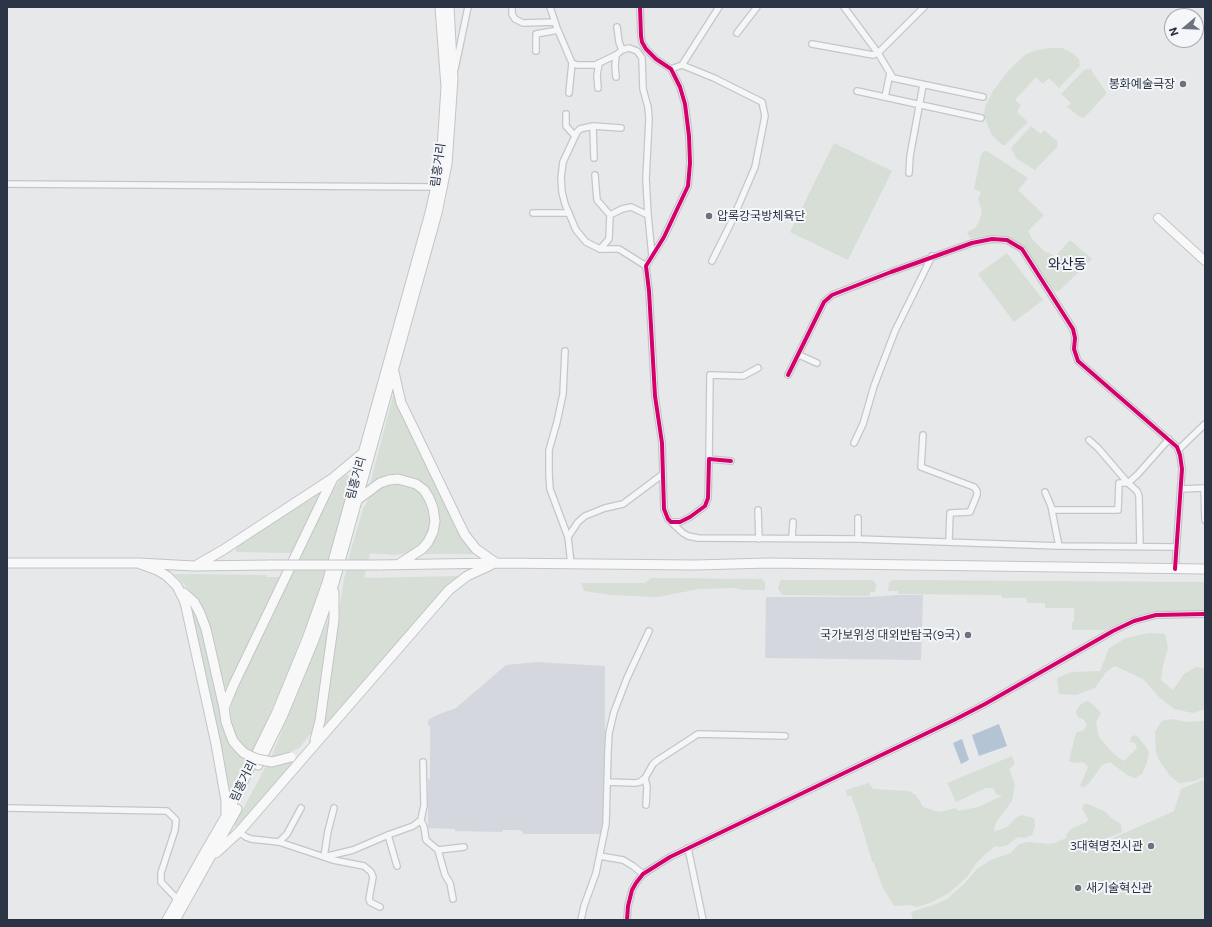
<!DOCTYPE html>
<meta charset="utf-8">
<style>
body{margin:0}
#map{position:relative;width:1212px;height:927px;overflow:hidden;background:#e6e8ea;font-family:Commissioner,sans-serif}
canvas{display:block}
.frame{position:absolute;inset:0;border:8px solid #2b3445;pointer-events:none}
.north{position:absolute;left:1164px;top:8px;width:40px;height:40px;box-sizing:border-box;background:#f4f6f9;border:1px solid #a4a8b1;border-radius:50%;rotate:251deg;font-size:11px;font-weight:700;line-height:16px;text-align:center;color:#2b3445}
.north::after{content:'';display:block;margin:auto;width:14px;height:18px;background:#6c737f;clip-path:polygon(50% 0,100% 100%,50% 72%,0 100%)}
</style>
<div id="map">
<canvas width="1212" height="927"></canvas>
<div class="frame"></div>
<div class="north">N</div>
</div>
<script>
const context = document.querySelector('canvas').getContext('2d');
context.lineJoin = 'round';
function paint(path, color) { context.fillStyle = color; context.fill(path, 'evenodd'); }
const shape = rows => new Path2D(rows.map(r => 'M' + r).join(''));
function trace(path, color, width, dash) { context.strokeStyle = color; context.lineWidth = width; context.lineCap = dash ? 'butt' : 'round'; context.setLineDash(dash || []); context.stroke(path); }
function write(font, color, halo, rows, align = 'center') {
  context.font = font + ' Commissioner,"Noto Sans KR",sans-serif'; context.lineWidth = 4; context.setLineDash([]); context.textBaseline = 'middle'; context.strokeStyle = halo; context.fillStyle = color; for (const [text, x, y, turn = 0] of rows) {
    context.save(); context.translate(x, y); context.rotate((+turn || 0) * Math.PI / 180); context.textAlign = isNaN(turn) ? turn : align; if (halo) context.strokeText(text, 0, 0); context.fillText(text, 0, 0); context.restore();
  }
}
const built = shape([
 [896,595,923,595,921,660,765,658,766,597,870,597],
 [537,662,605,666,605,825,600,834,523,834,523,832,519,830,503,830,502,832,455,831,455,829,428,828,428,779,430,779,430,726,428,725,428,720,437,715,456,708,506,665]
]);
const green = shape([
 [1050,48,1062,48,1072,53,1079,59,1080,66,1059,88,1049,78,1043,84,1036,77,1015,100,1021,105,1017,112,1028,122,1005,145,1002,145,991,134,984,115,985,107,993,91,1009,70,1026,54,1037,50],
 [1088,69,1091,69,1093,73,1106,92,1106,94,1084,118,1080,117,1067,107,1071,103,1061,94,1084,70],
 [1031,126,1041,134,1044,130,1058,142,1057,144,1058,146,1035,170,1017,159,1011,148],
 [834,143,892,171,848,260,790,232],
 [984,151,987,151,1028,178,1018,190,1044,215,1028,231,1032,239,1045,252,1051,254,1055,257,1070,240,1092,259,1059,291,1054,291,1021,245,1008,236,997,235,970,238,967,232,975,228,979,222,982,211,978,199,981,192,974,189,981,155],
 [1007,253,1043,300,1014,322,978,274],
 [395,394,478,554,420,554,438,516,414,480,370,484,393,396],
 [345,475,350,476,351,479,336,536,315,602,287,674,256,745,229,796,192,614,195,611,205,637,225,736,235,732,232,723,230,713,232,697,326,501,339,481],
 [400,483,417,489,426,498,432,524,423,543,414,550,407,553,395,555,370,553,364,578,459,576,328,723,326,723,323,720,344,579,352,546,363,509,371,494,381,487,389,484],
 [322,490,295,553,236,552,236,546],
 [174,574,266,575,266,577,283,577,229,687,223,687,197,600,184,584],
 [651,578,762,579,765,583,765,590,742,590,734,588,699,589,657,597,612,595,584,591,581,583,645,583],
 [782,580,872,580,874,581,876,585,875,592,870,592,870,596,784,595,781,594,778,588,780,581],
 [894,580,1205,582,1205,612,1156,612,1140,616,1104,630,1072,630,1072,622,1074,622,1074,608,1045,608,1045,603,1027,603,1026,598,1002,598,1001,595,898,594,898,591,888,591,889,582],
 [328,620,329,620,316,718,312,732,300,747,289,753,291,763,293,763,238,828,236,828,234,823,242,809,243,809,272,755],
 [1149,633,1165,634,1168,648,1163,665,1161,680,1173,690,1184,674,1196,667,1205,668,1205,709,1193,713,1174,709,1158,696,1143,679,1115,666,1106,672,1095,688,1076,695,1059,694,1057,678,1071,672,1100,671,1109,648,1126,638],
 [1086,701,1090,702,1101,713,1096,722,1099,737,1111,751,1119,758,1124,761,1137,748,1135,743,1130,742,1131,737,1134,735,1138,737,1147,748,1149,752,1147,762,1142,774,1135,778,1127,775,1110,762,1102,765,1090,782,1085,787,1080,786,1088,767,1083,762,1074,763,1069,761,1075,736,1077,732,1083,731,1087,725,1084,720,1077,716,1076,711,1080,705],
 [1172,719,1188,722,1202,721,1205,720,1205,777,1195,781,1179,783,1170,776,1159,760,1156,752,1155,732,1162,721],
 [1012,756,1015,764,1009,769,1015,784,1012,801,995,824,994,832,1007,827,1017,817,1022,815,1034,818,1035,826,1032,835,1024,838,1018,837,1006,846,999,847,995,846,978,861,967,877,949,893,930,903,916,907,910,905,894,906,882,886,874,863,872,861,857,811,851,796,847,796,846,790,869,783,873,789,909,791,916,795,923,807,939,812,956,808,958,811,978,807,1002,796,996,794,993,788,986,788,956,802,947,783],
 [1205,779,1205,920,913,920,911,912,936,904,947,899,965,883,978,868,991,860,1011,853,1019,844,1029,842,1048,844,1055,843,1066,838,1067,833,1071,829,1087,822,1088,819,1082,808,1084,804,1088,804,1106,812,1111,818,1121,824,1122,832,1083,848,1084,851,1174,811,1181,789]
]);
const water = shape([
 [999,724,1007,746,979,756,972,735],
 [962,739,969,760,961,764,953,743]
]);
const street = shape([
 [512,7,512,14,515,19,523,23,555,22],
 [550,7,557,28,572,63,577,65,595,65,616,55,622,50,629,48,637,51,642,58,643,89,648,107,649,119,646,179,648,215,652,256],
 [640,7,641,36,642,42,646,49,656,59,671,69,680,87,685,104,689,136,690,163,688,186,664,237,646,266,649,291,655,396,662,443,664,509,668,519,671,522,680,522,690,517,705,506,708,498,709,459,731,461],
 [844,7,878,53,893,78,983,97],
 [617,27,619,42,622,50],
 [737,33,757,7],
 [812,44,873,55,878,53,924,7],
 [536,51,536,34,558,30],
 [616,55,615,66,616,77],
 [682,65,714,78,762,102,765,116,755,167,731,223,712,261],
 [455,69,468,7],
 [671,69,682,65,719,7],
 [598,88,597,76,599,63],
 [857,91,981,118],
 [569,93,572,63],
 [885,97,890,73],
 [566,114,566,126,575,136],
 [593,126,594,158],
 [621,128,593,126,580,129,577,132,563,162,561,178,562,192,565,204,576,230,586,242,600,249,619,249,646,266],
 [909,173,910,156,923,85],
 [595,175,597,200,610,215,609,239,600,249],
 [7,184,436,187],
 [533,213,569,213],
 [610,215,622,209,631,207,648,215],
 [565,351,563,394,557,422,549,450,549,474,550,489,568,537,571,564],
 [799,355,817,363],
 [788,375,824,302,832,295,891,272,972,243,992,239,1007,240,1022,249,1073,329,1075,338,1074,349,1078,361,1177,447,1180,455,1182,469,1175,569],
 [923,435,921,467,974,487,977,491,977,495,970,512,950,513,949,541],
 [1089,440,1098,448,1128,483,1138,474,1169,439],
 [854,443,863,424,874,386,895,331,932,256],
 [1178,450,1205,424],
 [709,459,710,375,743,376,758,368],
 [1204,488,1205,520],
 [1181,489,1205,488],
 [1045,492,1051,506,1059,546],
 [758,510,759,539],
 [1052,510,1118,510,1119,483,1128,483,1137,491,1139,496,1140,546],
 [671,522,683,533,688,536,698,538,858,539,1059,546,1176,547],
 [568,537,578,522,585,516,605,508,623,504,663,474],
 [792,538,793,522],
 [858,539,858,518],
 [645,778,647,787,646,805],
 [607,782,635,783,640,782,645,778,653,764,658,760,698,734,785,736],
 [7,808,167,811,176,820,175,830,161,873,161,882,178,900],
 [334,808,328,831,324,857,353,850,388,835,413,826,421,820,424,805,423,762],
 [421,820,424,827,426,840,438,850,445,875,450,883,453,899],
 [239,832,246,837,251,839,279,842,333,860,364,866,371,872,373,877,369,899,370,902,380,907],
 [388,835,397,866],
 [279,842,287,834,301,808],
 [688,848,703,920],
 [438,850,464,847],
 [600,856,623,860,633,866,643,874],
 [581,920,584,906,596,873,606,824,608,751,609,733,614,712,627,678,649,631],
 [627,920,628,906,632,890,636,883,643,874,670,857,954,720,985,704,1113,631,1134,621,1156,615,1205,614]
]);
const secondary = shape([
 [1158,218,1205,261]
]);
const primary = shape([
 [394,372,401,403,406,413,459,523,465,535,476,549,496,563],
 [357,500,380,483,389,480,398,479,416,484,424,490,429,498,433,508,435,521,433,532,428,542,422,549,399,564],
 [7,563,138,563,194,566,271,565],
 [138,563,157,570,167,576,177,586,185,602,216,744,226,801,226,814],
 [197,565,223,550,333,478,363,453],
 [378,565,496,563,695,565,769,563,1205,569],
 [184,593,194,602,200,613,206,629,224,708],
 [230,733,226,722,224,708,233,686,333,478],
 [315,740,320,721,334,620,334,592],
 [258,765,282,717,314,640,334,583,437,213,447,164,453,79,449,7],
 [216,853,239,832,449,590,467,576,491,565],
 [167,920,204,854,226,816,276,714,307,639,327,583,430,213,441,164,446,87,440,7],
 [175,920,237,809]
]);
const primaryBridge = shape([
 [271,565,378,565],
 [230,733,233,741,239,748,244,753,257,759,272,762,291,757]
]);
const cycleway = shape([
 [640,7,641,36,642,42,646,49,656,59,671,69,680,87,685,104,689,136,690,163,688,186,664,237,646,266,649,291,655,396,662,443,664,509,668,519,671,522,680,522,690,517,705,506,708,498,709,459,731,461],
 [788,375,824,302,832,295,891,272,972,243,992,239,1007,240,1022,249,1073,329,1075,338,1074,349,1078,361,1177,447,1180,455,1182,469,1175,569],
 [627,920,628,906,632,890,636,883,643,874,670,857,954,720,985,704,1113,631,1134,621,1156,615,1205,614]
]);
const markers = [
 [1183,84,4,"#6c737f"],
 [709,216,4,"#6c737f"],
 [968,635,4,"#6c737f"],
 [1151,846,4,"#6c737f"],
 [1078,888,4,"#6c737f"]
];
const poiNames = [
 ["봉화예술극장",1175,84],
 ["압록강국방체육단",717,216,"left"],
 ["국가보위성 대외반탐국(9국)",960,635],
 ["3대혁명전시관",1143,846],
 ["새기술혁신관",1086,888,"left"]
];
const streetNames = [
 ["림흥거리",438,165,-82],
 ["림흥거리",356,478,-74],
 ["림흥거리",243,781,-64]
];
const quarterNames = [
 ["와산동",1067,264]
];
paint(built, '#d4d7dd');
paint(green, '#d6ded6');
paint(water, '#b4c4d5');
trace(street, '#c4c6c8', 8);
trace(secondary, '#c4c6c8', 10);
trace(primary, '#c2c5c8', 11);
trace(street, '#f5f6f7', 5.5);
trace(secondary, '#f8f8f8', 8);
trace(primary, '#f8f8f8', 9);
trace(primaryBridge, '#c2c5c8', 11, []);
trace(primaryBridge, '#f8f8f8', 9);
trace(cycleway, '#d6006c', 4);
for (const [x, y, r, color] of markers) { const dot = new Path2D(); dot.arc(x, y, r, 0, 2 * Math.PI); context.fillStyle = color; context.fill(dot); trace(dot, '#f4f6f9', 1.5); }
write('12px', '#2b3445', '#f4f6f9', poiNames, 'right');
write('12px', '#2b3445', '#f4f6f9', streetNames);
write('14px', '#1d2536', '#f4f6f9', quarterNames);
</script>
